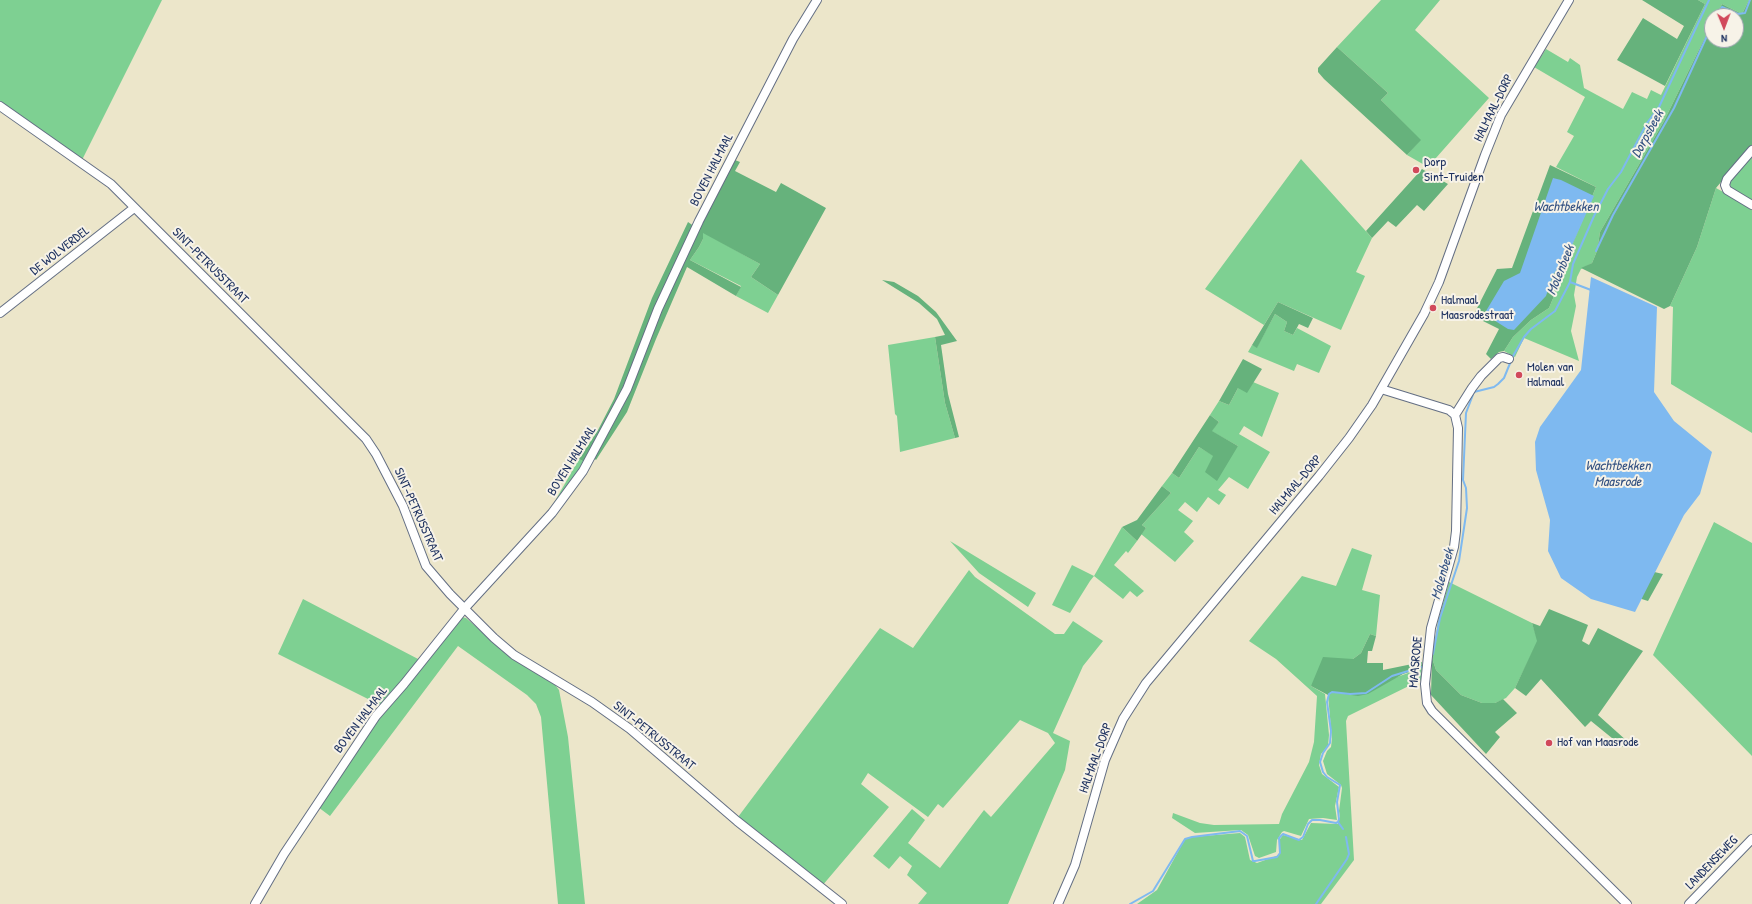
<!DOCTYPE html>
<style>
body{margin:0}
#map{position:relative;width:1752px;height:904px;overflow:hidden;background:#ece6ca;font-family:"Patrick Hand",sans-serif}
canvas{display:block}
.north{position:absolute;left:1704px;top:8px;width:40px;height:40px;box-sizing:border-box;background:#f7f3e8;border:1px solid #9fa5b1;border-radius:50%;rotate:179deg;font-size:11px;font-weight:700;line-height:16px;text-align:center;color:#1b2f5e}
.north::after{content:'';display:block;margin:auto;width:14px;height:18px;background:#d1495b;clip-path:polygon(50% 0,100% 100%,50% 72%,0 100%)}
</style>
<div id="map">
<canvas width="1752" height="904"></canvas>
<div class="north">N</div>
</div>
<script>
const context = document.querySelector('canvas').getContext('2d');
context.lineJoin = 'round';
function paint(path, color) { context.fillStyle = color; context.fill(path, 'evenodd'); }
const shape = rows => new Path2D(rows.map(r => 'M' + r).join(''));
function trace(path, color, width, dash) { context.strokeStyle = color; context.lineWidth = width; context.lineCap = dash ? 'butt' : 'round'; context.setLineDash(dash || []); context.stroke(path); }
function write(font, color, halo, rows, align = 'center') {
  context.font = font + ' "Patrick Hand",sans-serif'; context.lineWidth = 4; context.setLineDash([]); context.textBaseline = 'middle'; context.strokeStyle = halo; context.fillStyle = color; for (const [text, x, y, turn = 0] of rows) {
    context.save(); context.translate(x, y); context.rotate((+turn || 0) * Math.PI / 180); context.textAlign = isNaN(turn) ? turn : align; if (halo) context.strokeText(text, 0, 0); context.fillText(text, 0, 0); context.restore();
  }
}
const green = shape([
 [0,0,162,0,82,160,0,103],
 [1381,0,1440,0,1415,30,1489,98,1428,167,1407,155,1420,140,1381,100,1388,93,1337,47],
 [1698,0,1749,0,1742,14,1722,4,1716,16,1712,16,1712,23,1664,121,1600,232,1597,251,1592,263,1581,269,1577,277,1574,295,1576,306,1571,331,1579,361,1524,338,1515,357,1504,351,1513,337,1531,320,1549,308,1559,284,1559,271,1567,258,1596,187,1556,167,1574,136,1567,132,1585,97,1534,67,1546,49,1568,62,1570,58,1580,65,1584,88,1623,109,1632,92,1647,99,1651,90,1661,95,1705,4],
 [1752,152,1752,201,1733,191,1729,183,1730,179],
 [1301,159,1372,238,1356,272,1365,276,1341,330,1278,302,1264,325,1205,289],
 [1716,188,1752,208,1752,433,1671,384,1673,307,1670,306,1697,247],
 [703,232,760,264,751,277,778,295,768,313,736,296,741,286,690,260,699,247,703,239],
 [1275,314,1287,322,1284,331,1293,335,1297,328,1331,346,1319,373,1297,364,1294,371,1248,352,1252,345,1257,347],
 [935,337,945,403,955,438,900,452,897,416,895,414,888,345],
 [1253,382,1279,393,1262,437,1244,426,1239,434,1270,452,1248,489,1229,477,1218,490,1226,495,1219,505,1208,497,1197,512,1185,502,1178,510,1193,521,1184,532,1194,541,1175,562,1141,534,1146,528,1142,525,1171,493,1162,486,1172,473,1179,478,1199,447,1214,456,1238,446,1211,431,1219,422,1210,415,1219,401,1229,405,1238,388],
 [579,459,586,463,547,515],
 [1714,522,1752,543,1752,756,1653,655],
 [1122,527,1137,541,1128,553,1126,551,1114,565,1144,591,1137,597,1130,591,1123,599,1094,576,1090,581,1070,613,1052,605,1072,565,1094,576],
 [950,541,1036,593,1028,607,979,573],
 [1352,548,1372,555,1362,590,1380,595,1376,636,1370,634,1361,653,1353,659,1342,659,1311,686,1325,694,1329,735,1328,746,1321,754,1319,765,1322,774,1339,787,1335,806,1337,820,1323,818,1309,819,1301,836,1284,831,1282,832,1277,840,1276,852,1259,858,1255,856,1248,835,1241,830,1195,833,1172,818,1173,813,1200,823,1214,825,1279,824,1282,814,1309,762,1314,742,1317,696,1276,659,1249,641,1302,576,1336,586],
 [969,570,975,577,1055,634,1064,634,1073,621,1103,641,1083,666,1053,733,1070,741,1065,770,1008,904,918,904,927,893,907,875,912,866,900,856,889,869,873,856,912,809,925,820,908,843,940,868,984,810,991,817,1055,743,1048,733,1020,720,943,808,938,804,928,817,868,773,861,784,889,807,822,886,738,817,880,628,913,648],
 [1449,582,1532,623,1538,641,1515,688,1506,698,1495,703,1482,703,1461,695,1436,670,1432,658,1438,622],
 [303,599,420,660,380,705,278,654],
 [462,617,466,618,510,656,553,682,559,690,568,737,585,904,558,904,541,717,536,704,527,695,458,646,330,816,318,807,375,721],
 [1422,668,1421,680,1348,716,1346,721,1354,860,1321,904,1137,904,1157,890,1185,839,1192,837,1240,833,1245,837,1250,860,1257,863,1279,855,1280,851,1280,839,1283,835,1302,840,1311,823,1338,824,1340,817,1339,811,1342,788,1341,785,1327,774,1323,761,1327,751,1331,747,1332,739,1328,695,1331,692,1337,693,1397,677]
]);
const forest = shape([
 [1642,0,1698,0,1705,4,1665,86,1617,60,1643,18,1677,39,1684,26],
 [1749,0,1752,0,1752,145,1716,188,1697,247,1670,306,1664,309,1581,268,1592,263,1597,251,1600,232,1664,121,1712,23,1712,40,1736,40,1736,16,1716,16,1722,4,1742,14],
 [1337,47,1388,93,1381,100,1421,140,1407,155,1324,79,1318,72,1318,68],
 [735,160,740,162,735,171,776,192,781,183,826,208,778,295,751,277,760,264,703,233,703,239,699,247,690,260,741,287,736,296,687,267,656,339,627,412,596,460,593,457,625,387,586,463,579,459,598,430,614,399,652,298,688,222,698,229],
 [1550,165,1596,187,1567,258,1559,271,1559,284,1549,308,1531,320,1513,337,1504,351,1499,352,1491,359,1486,354,1499,329,1473,316,1497,269,1512,268],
 [1422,169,1448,184,1424,211,1417,205,1396,227,1388,221,1372,238,1366,231],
 [882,280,894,282,918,296,936,312,957,341,941,345,948,394,959,437,955,438,945,403,935,337,945,335,937,319,919,303],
 [1278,302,1313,318,1308,328,1299,324,1293,335,1284,331,1287,322,1275,314,1257,348,1252,345],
 [1243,359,1262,369,1247,393,1238,388,1229,405,1219,401],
 [1210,415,1219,422,1212,431,1238,446,1217,481,1205,472,1213,456,1199,447,1179,478,1172,473],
 [1162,486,1171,493,1142,525,1146,528,1137,541,1122,527,1137,520],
 [1650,571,1663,574,1648,601,1632,596],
 [1549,609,1588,625,1582,641,1589,645,1598,628,1643,651,1598,715,1627,741,1623,747,1591,721,1585,727,1541,679,1526,696,1515,688,1537,641,1532,623,1540,626],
 [1370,634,1376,636,1372,651,1368,651,1367,663,1383,663,1383,670,1422,662,1422,668,1403,674,1368,694,1358,696,1331,692,1328,695,1311,686,1323,657,1353,659,1361,653],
 [1432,658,1436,670,1461,695,1482,703,1495,703,1503,699,1517,713,1495,732,1500,737,1486,754,1431,695]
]);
const water = shape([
 [1553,178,1561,180,1594,196,1569,252,1553,275,1546,296,1514,330,1508,329,1489,317,1486,315,1486,311,1504,281,1520,273],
 [1591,277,1657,307,1654,392,1674,421,1712,452,1700,494,1684,515,1635,612,1591,599,1561,578,1548,551,1550,520,1536,470,1535,442,1540,427,1581,370]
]);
const stream = shape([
 [1716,16,1722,7,1738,14,1745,13,1750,0],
 [1596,251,1613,215,1674,108,1712,25],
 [1570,282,1591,290],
 [1433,654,1440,618,1459,561,1467,508,1466,488,1463,480,1466,413,1474,392,1494,387,1498,384,1504,378,1513,356,1524,337,1531,329,1555,311,1570,282,1573,264,1594,216,1608,189,1621,172,1647,123,1659,107,1709,0],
 [1338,822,1343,829],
 [1130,904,1153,891,1185,839,1192,837,1240,831,1247,836,1253,861,1255,861,1277,857,1280,853,1279,838,1283,834,1299,840,1303,837,1308,824,1312,820,1320,820,1336,823,1338,822,1339,819,1337,802,1340,785,1327,777,1323,772,1320,762,1323,753,1330,743,1331,731,1327,702,1329,694,1332,692,1350,694,1366,693,1392,676,1421,667],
 [1316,904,1347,859,1349,854,1346,837]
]);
const minor = shape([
 [0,106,111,184,366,439,376,454,403,506,426,566,450,594,494,638,514,655,592,702,630,729,737,821,842,904],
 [1752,150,1727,179,1725,185,1727,190,1752,205],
 [0,313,134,208],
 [1381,389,1449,410,1455,415,1458,428,1456,531,1454,547,1431,628,1425,684,1427,703,1432,711,1627,904],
 [1455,415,1472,388,1481,376,1499,358,1503,357,1509,359],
 [255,904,284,854,376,716,404,684,464,609,552,513,583,471,627,389,658,309,699,221,793,39,817,0],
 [1058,904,1075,865,1105,760,1123,719,1146,683,1319,476,1349,438,1372,405,1424,314,1439,282,1485,155,1501,115,1569,0],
 [1689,904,1752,839]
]);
const markers = [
 [1416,170,4,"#d1495b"],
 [1433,308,4,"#d1495b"],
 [1519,375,4,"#d1495b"],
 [1549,743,4,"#d1495b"]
];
const streetNames = [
 ["HALMAAL-DORP",1494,108,-64],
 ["BOVEN HALMAAL",712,170,-63],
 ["DE WOLVERDEL",60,251,-38],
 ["SINT-PETRUSSTRAAT",210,266,45],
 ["BOVEN HALMAAL",572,461,-58],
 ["HALMAAL-DORP",1296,485,-50],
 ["SINT-PETRUSSTRAAT",418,515,66],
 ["MAASRODE",1416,662,-85],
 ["BOVEN HALMAAL",361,720,-53],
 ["SINT-PETRUSSTRAAT",654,736,39],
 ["HALMAAL-DORP",1096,758,-70],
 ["LANDENSEWEG",1712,863,-46]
];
const poiNames = [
 ["Dorp",1424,163],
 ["Sint-Truiden",1424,178],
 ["Halmaal",1441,301],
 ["Maasrodestraat",1441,316],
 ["Molen van",1527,368],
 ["Halmaal",1527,383],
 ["Hof van Maasrode",1557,743]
];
const waterNames = [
 ["Dorpsbeek",1648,134,-61],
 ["Wachtbekken",1566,207],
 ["Molenbeek",1561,270,-68],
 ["Wachtbekken",1618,466],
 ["Maasrode",1618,482],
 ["Molenbeek",1443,574,-74]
];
paint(green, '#7ed092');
paint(forest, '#66b27c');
paint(water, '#7eb9f0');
trace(stream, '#7eb9f0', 2);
trace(minor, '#646f84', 10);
trace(minor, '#fff', 8);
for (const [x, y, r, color] of markers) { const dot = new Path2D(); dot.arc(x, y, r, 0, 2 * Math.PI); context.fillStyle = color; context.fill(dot); trace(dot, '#f7f3e8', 1.5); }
write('13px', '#1b2f5e', '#f7f3e8', streetNames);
write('13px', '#1b2f5e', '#f7f3e8', poiNames, 'left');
write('italic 14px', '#345282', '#f7f3e8', waterNames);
</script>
